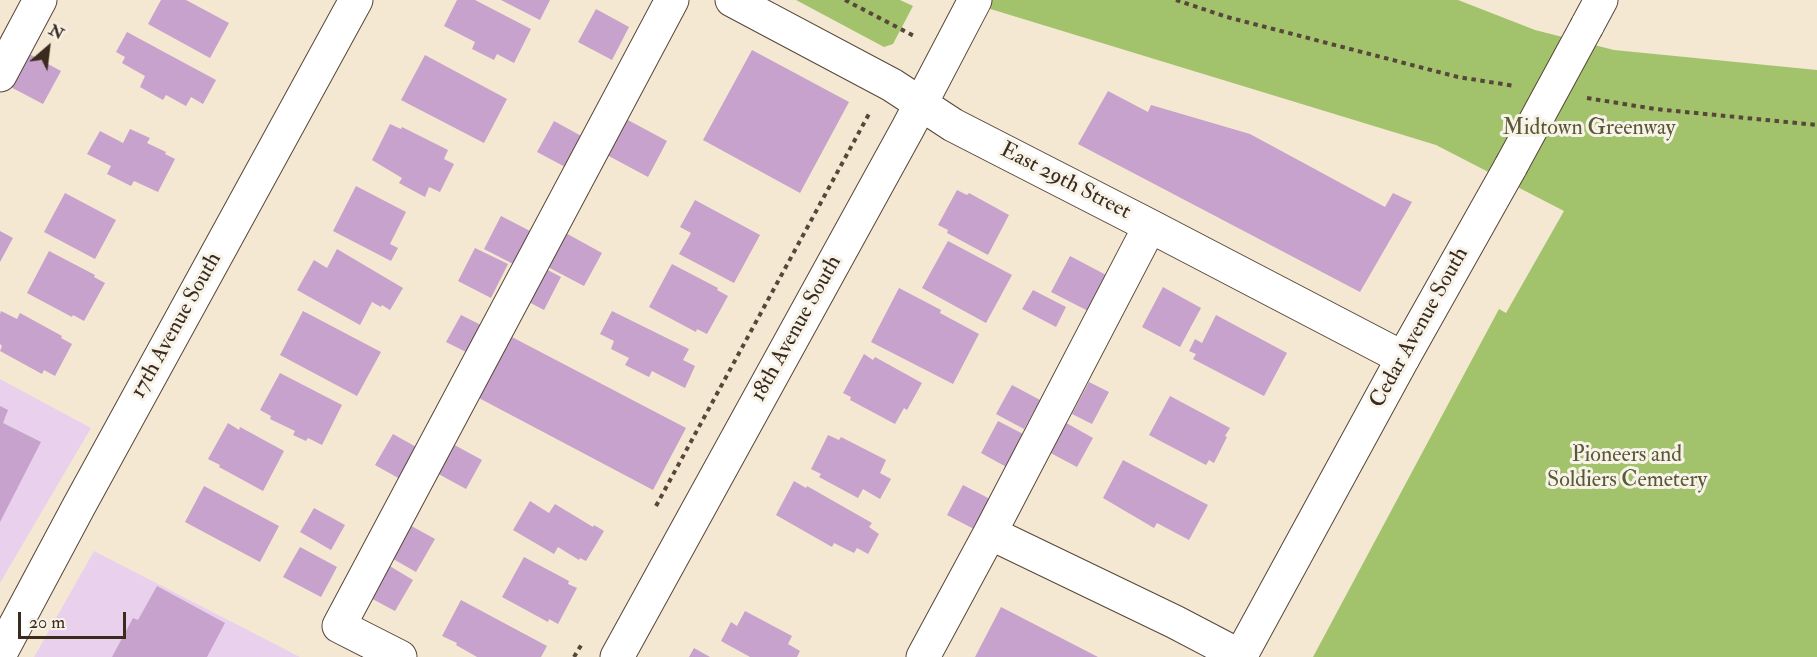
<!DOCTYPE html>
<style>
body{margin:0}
#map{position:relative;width:1817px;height:657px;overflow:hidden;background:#f4e8d2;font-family:"IM FELL Double Pica",serif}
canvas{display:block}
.north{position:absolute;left:18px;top:18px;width:60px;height:60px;-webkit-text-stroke:4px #f7f3e8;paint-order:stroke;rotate:28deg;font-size:16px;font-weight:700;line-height:24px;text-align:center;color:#3b2a1e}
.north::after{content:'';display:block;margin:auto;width:21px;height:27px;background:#3b2a1e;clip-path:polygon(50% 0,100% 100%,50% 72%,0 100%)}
.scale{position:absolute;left:18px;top:612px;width:108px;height:27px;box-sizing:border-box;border:3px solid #3b2a1e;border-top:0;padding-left:8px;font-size:18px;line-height:21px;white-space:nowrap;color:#3b2a1e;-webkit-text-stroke:4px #f7f3e8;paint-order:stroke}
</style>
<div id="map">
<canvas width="1817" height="657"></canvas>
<div class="north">N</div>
<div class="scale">20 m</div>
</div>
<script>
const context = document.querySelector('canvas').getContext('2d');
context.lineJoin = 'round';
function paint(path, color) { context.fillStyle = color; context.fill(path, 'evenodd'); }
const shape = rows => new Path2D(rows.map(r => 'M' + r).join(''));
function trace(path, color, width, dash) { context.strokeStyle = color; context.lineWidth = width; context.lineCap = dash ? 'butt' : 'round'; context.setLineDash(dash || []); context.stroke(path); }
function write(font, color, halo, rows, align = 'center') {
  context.font = font + ' "IM FELL Double Pica",serif'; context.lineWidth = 6; context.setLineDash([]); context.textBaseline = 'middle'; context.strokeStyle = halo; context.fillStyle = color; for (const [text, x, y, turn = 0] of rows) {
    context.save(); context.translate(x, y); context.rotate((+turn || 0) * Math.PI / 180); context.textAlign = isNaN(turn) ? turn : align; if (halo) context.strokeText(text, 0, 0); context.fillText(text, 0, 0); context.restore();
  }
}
const built = shape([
 [0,379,91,428,0,583],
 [94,551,300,657,34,657]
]);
const green = shape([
 [796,0,900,0,913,6,893,44,884,47],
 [961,0,1458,0,1535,30,1614,50,1817,70,1817,657,1313,657,1499,309,1506,313,1564,211,1436,145]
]);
const building = shape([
 [161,0,186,0,229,23,210,58,148,24],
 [457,0,475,0,531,29,514,63,497,54,494,60,472,49,475,42,444,26],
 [501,0,550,0,540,20],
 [596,9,629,27,612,60,578,42],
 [127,32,216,80,203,104,191,97,186,106,166,95,163,100,140,87,145,76,122,63,125,57,116,52],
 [20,49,61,71,43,104,3,83],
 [752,50,849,102,800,193,703,140],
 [425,55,507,99,484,143,401,100],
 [1108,91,1148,112,1151,105,1250,134,1385,207,1393,193,1412,202,1360,292,1078,144],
 [626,119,667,141,648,177,607,155],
 [554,121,585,138,569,169,537,152],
 [390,124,401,129,402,127,448,150,444,159,454,164,440,192,429,187,425,197,399,183,402,178,372,160],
 [130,129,150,138,147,143,166,152,165,154,175,159,158,192,134,181,131,186,107,174,111,166,87,154,100,131,123,143],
 [356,186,406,212,390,244,398,248,391,261,333,231],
 [957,190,967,195,969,193,1009,215,988,255,947,233,948,230,938,225],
 [65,193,116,220,95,259,44,232],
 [695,200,760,235,734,283,679,254,691,233,680,227],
 [501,216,534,233,517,266,484,249],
 [0,231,13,238,0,262],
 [562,231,602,253,584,286,544,265],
 [948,241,1012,275,986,323,922,288],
 [475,248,508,264,491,298,458,281],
 [337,249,403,288,390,310,382,305,381,307,372,302,360,325,297,290,314,260,327,268],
 [49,251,95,275,94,277,105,283,84,321,73,315,72,317,27,293],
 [1070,256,1108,276,1090,312,1051,292],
 [672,264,718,288,717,290,728,296,707,334,697,329,696,332,649,307],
 [542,267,561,277,544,310,525,300],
 [1163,287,1201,308,1180,347,1142,327],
 [899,288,941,310,940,313,979,334,953,384,871,342],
 [1033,290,1066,307,1056,327,1022,309],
 [1,311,17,319,20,313,62,336,61,338,72,344,55,376,44,370,42,374,0,351,2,346,0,344,0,314],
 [303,311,381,352,357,396,280,355],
 [612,311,689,349,683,360,695,366,685,388,652,371,649,377,625,365,629,358,611,349,614,341,600,334],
 [461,315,485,327,470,354,446,342],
 [1216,315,1287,353,1264,396,1193,359,1196,354,1189,351,1195,339,1202,343],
 [510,336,686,428,653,490,477,397],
 [864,354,873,360,875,357,922,383,907,410,904,408,895,424,850,400,851,397,843,393],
 [280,373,342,405,322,445,308,438,306,441,293,435,295,431,270,419,271,416,260,410],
 [1089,382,1109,392,1092,424,1072,414],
 [1012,385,1040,400,1024,429,996,414],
 [1170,396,1230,428,1225,436,1227,437,1214,463,1209,460,1206,465,1149,435],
 [0,406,8,410,3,423,41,442,0,522],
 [1061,420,1093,438,1077,467,1045,450],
 [998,421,1027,436,1010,469,981,453],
 [228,423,239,430,240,427,284,451,263,491,219,467,220,465,208,459],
 [393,434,418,448,400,479,375,465],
 [828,435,839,440,841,437,886,460,880,473,891,479,880,499,863,489,858,498,819,477,821,474,811,469],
 [449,442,482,460,466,489,433,471],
 [1123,460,1208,505,1189,540,1157,523,1154,528,1103,498],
 [794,481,806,488,807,486,872,523,869,527,879,534,868,554,857,548,854,553,834,543,832,547,776,515],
 [963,485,990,499,974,529,947,515],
 [204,486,279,526,260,562,185,522],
 [530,501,549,513,555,504,593,527,594,525,604,531,586,561,580,558,579,560,558,547,554,554,513,530],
 [314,508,345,525,331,550,300,532],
 [406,523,435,539,416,572,388,556],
 [300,547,337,567,321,597,283,577],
 [524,557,569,581,568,584,577,588,558,624,549,619,548,622,502,597],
 [383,562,413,580,395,611,365,595],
 [157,586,225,623,207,657,112,657,133,618,138,620],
 [461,600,547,646,541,657,477,657,456,645,457,643,442,636],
 [1001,607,1098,657,975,657],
 [745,611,792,636,788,644,800,651,797,657,750,657,721,641,731,622,737,626],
 [694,648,710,657,689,657]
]);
const path = shape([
 [845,0,916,37],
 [1176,0,1227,17,1458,77,1515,86],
 [1587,98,1655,109,1817,125],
 [656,506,870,112],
 [574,657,583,642]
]);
const minor = shape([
 [732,0,892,85,953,125,1150,226,1403,358],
 [0,75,40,0],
 [990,533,1175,622,1240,656],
 [0,654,79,506,356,0],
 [400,657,339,626,672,0],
 [617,657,908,128,975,0],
 [923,657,990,533,1150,226]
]);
const major = shape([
 [1587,26,1601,0],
 [1240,657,1403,358,1511,166]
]);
const majorBridge = shape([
 [1511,166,1587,26]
]);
const parkNames = [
 ["Midtown Greenway",1589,129],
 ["Pioneers and",1627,456],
 ["Soldiers Cemetery",1627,481]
];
const streetNames = [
 ["East 29th Street",1065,182,27],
 ["17th Avenue South",177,326,-61],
 ["Cedar Avenue South",1420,328,-61],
 ["18th Avenue South",797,329,-61]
];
paint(built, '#e9d1ed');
paint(green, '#a2c36c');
paint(building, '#c6a2cc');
trace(minor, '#574639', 35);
trace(major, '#574639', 35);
trace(path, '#574639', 4, [4.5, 4.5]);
trace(minor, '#fff', 33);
trace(major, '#fff', 33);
trace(majorBridge, '#574639', 35, []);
trace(majorBridge, '#fff', 33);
write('22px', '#5a5835', '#f7f3e8', parkNames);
write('22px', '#3b2a1e', '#f7f3e8', streetNames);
</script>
